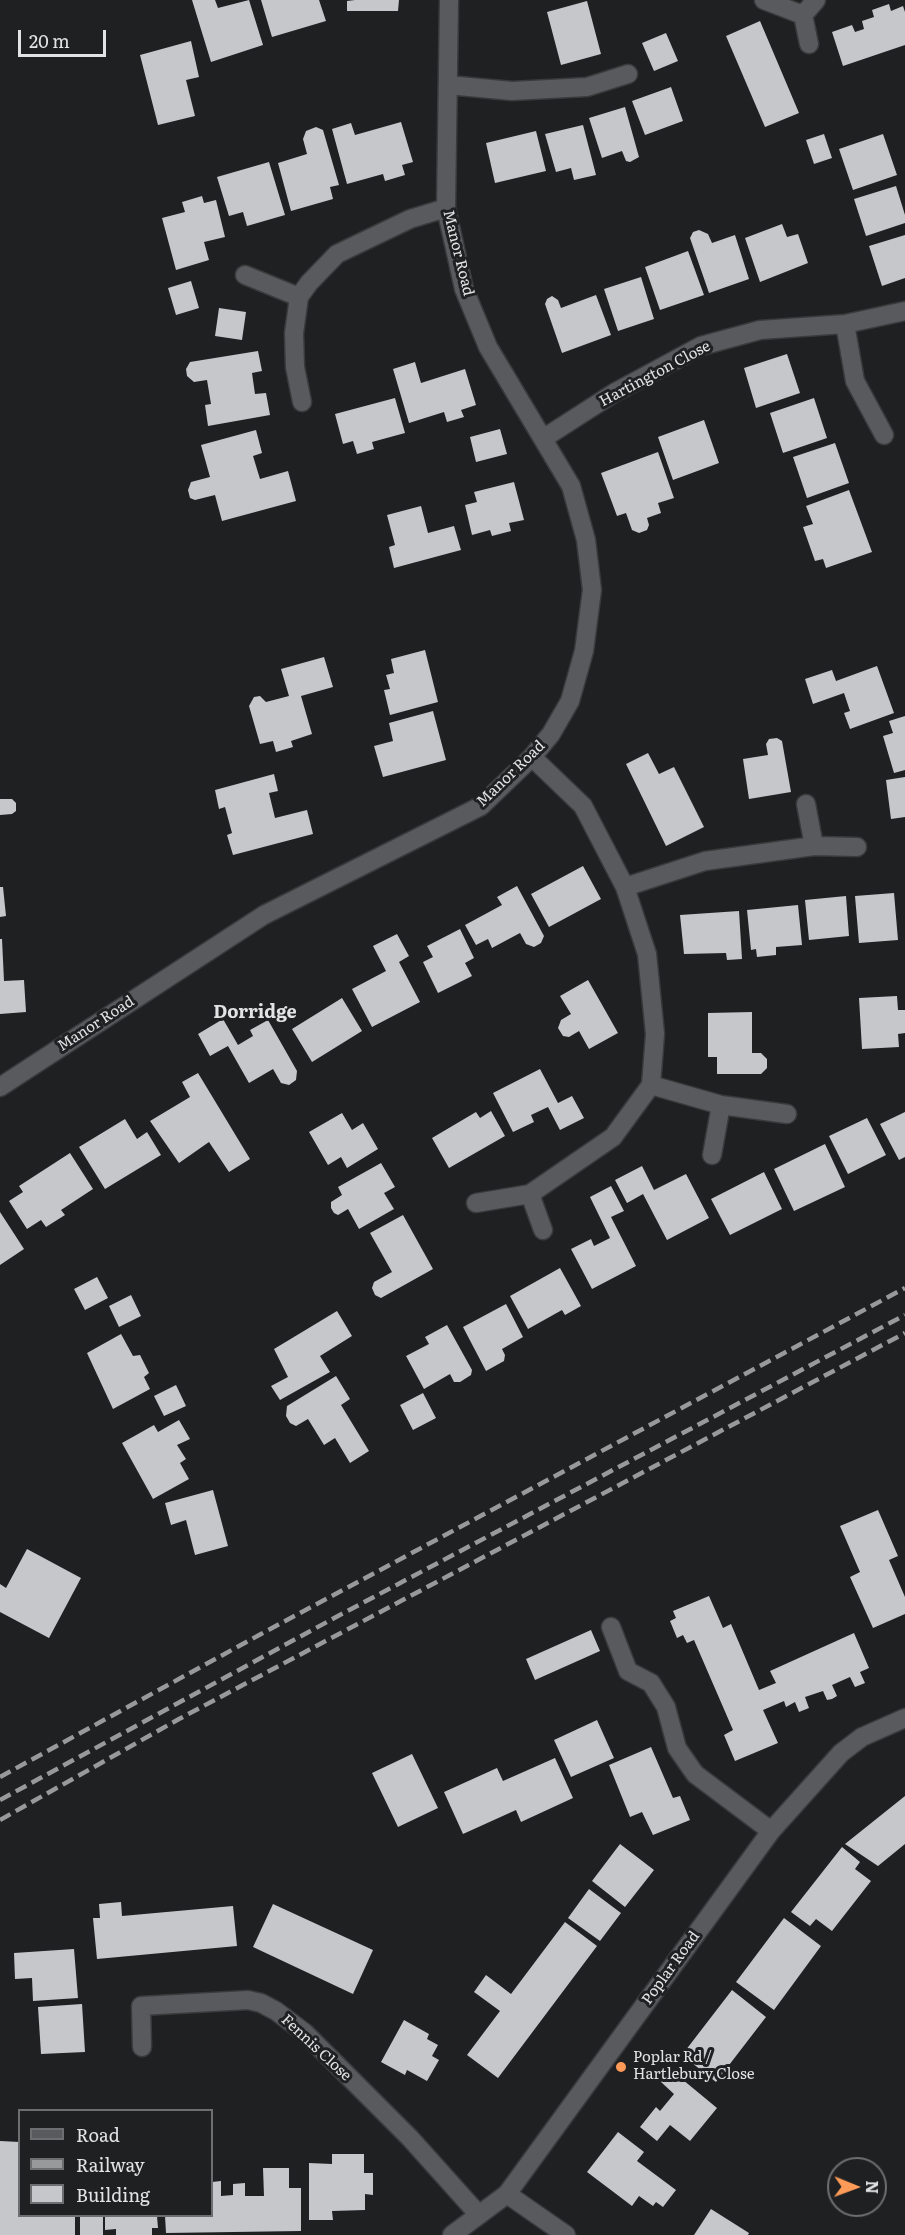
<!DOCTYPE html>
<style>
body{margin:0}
#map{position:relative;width:905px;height:2235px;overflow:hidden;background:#1f2022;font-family:Literata,serif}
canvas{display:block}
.legend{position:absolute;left:18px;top:2109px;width:195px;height:108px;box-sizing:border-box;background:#1f2022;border:2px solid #6d6e70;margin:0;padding:8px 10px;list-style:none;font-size:18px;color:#e2e3e5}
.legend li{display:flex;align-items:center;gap:12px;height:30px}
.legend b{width:30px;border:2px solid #6d6e70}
.north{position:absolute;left:827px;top:2157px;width:60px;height:60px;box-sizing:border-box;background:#1f2022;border:2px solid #6d6e70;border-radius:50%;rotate:91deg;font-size:16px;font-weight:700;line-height:24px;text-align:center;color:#e2e3e5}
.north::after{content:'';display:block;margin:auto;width:21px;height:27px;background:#fe9b58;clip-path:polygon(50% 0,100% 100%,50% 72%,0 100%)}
.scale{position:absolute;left:18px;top:30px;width:88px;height:27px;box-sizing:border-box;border:3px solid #e2e3e5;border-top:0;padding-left:8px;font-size:18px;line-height:21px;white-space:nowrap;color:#e2e3e5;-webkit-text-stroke:4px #1f2022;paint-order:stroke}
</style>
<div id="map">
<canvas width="905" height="2235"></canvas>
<ul class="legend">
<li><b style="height:8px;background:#595a5d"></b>Road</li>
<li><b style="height:8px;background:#98999b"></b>Railway</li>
<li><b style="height:16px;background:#c6c7cb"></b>Building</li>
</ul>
<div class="north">N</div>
<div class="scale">20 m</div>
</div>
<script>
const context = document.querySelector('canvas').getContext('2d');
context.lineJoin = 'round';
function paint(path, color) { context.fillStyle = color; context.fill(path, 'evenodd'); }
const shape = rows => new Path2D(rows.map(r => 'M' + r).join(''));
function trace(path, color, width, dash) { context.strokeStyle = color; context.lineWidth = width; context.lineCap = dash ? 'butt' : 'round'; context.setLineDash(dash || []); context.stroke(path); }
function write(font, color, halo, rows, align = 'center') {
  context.font = font + ' Literata,serif'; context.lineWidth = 6; context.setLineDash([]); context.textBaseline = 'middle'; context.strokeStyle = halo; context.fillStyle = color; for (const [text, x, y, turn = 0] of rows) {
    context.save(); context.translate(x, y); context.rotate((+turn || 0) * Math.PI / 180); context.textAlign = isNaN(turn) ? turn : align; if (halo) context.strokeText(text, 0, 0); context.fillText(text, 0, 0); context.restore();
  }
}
const building = shape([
 [192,0,215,0,218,8,249,0,263,45,211,62],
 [261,0,319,0,326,21,272,37],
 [355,0,399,0,398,11,347,11,347,1],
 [587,1,601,54,561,65,547,12],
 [889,4,891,11,903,6,905,12,905,45,843,66,832,32,852,25,855,32,864,29,862,21,874,17,872,10],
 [760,21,799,113,765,127,726,36],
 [666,33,678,61,654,71,642,43],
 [191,41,199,77,186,80,195,116,158,125,140,55],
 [671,87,683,121,645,135,632,101],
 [625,107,639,157,630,162,626,161,622,151,602,158,589,118],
 [401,122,413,162,402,165,405,175,385,181,383,174,347,184,332,129,351,123,355,135],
 [583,125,596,175,574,180,571,168,556,172,545,134],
 [316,127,323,130,339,185,330,187,333,199,291,211,278,163,307,154,303,139,306,131],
 [536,131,546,171,495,183,486,143],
 [824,134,832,158,814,164,806,140],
 [883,134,897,175,853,190,839,149],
 [269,162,285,215,247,226,243,212,229,216,217,177],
 [896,186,905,215,905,223,866,236,854,199],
 [202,196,204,203,216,200,225,237,204,242,209,260,176,270,162,218,185,212,182,202],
 [782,224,787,237,798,234,808,263,760,282,745,238],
 [699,230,708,234,712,243,735,235,749,279,709,293,690,238,693,232],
 [905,235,905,278,882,286,869,246],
 [688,251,704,295,660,310,645,267],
 [641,277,654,319,618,331,604,289],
 [191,281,199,308,176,315,168,288],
 [596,295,611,335,562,353,545,304,547,299,552,296,558,300,561,308],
 [219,308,246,312,242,340,215,336],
 [258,351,262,371,252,373,255,394,266,393,270,415,208,426,205,405,211,404,207,380,194,382,187,376,186,369,190,362],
 [787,354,800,393,756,408,744,368],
 [415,362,421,383,465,369,476,405,461,410,464,417,447,422,444,412,409,423,393,369],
 [395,398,405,433,372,442,374,449,357,454,353,441,343,444,335,414],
 [814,398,827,438,783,453,770,413],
 [704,420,719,463,673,480,658,437],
 [500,429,507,454,476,462,470,437],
 [256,430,262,453,253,456,260,479,288,471,296,501,222,521,215,495,195,500,190,498,188,490,191,482,210,477,201,445],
 [835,443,849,483,807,498,793,457],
 [658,452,674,498,658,503,661,513,647,518,649,525,647,530,639,533,632,530,626,513,617,516,601,473],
 [514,482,524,520,509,523,511,531,492,536,490,530,472,535,465,505,477,502,474,492],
 [849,490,872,552,826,568,823,559,815,561,803,527,813,524,806,506],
 [421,506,428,533,454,526,461,550,394,568,389,547,395,545,387,515],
 [425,650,438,702,390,715,384,690,390,689,386,675,394,673,391,659],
 [324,657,333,687,301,696,312,734,291,741,293,747,276,752,273,741,260,744,249,706,254,697,260,696,266,702,289,696,281,669],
 [877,666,894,713,850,729,844,713,850,711,844,693,813,704,805,679,832,670,836,681],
 [433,711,446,760,383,777,374,746,393,741,389,723],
 [905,716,905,770,894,773,883,736,893,733,889,721],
 [777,738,782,741,791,792,749,799,743,759,768,755,766,744,769,739],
 [648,753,659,774,674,767,704,827,666,846,626,764],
 [274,774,278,791,269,793,275,818,307,810,313,834,233,855,227,835,232,833,225,807,219,809,215,790],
 [905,777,905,817,891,819,886,780],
 [0,799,12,799,16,803,16,811,12,814,0,815],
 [583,866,601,899,549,927,531,894],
 [517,886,544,936,541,943,534,947,526,944,520,933,492,948,488,939,476,945,465,925,502,905,497,897],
 [0,887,3,887,6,916,0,917],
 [894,893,898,940,859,943,855,896],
 [846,896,849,936,809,940,805,900],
 [798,905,802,945,776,947,776,955,757,957,756,949,751,950,747,910],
 [739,911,742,959,727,960,726,953,684,954,680,915],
 [460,929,474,958,465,963,472,976,438,993,423,962,433,957,427,946],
 [397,934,409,956,399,962,420,1002,372,1027,352,989,386,971,373,946],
 [0,939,2,939,4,981,24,980,26,1012,0,1014],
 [588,980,618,1033,589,1049,579,1031,569,1037,563,1036,558,1028,561,1020,571,1014,560,996],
 [897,996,898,1010,905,1010,905,1033,898,1034,899,1047,862,1049,859,998],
 [342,998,362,1031,312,1062,292,1029],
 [752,1012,752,1053,761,1053,767,1059,767,1068,761,1074,717,1074,717,1057,708,1057,708,1013],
 [223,1019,238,1045,253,1036,250,1030,268,1020,297,1071,296,1080,289,1085,281,1083,273,1069,249,1083,228,1046,210,1056,198,1034],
 [540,1069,558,1103,572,1096,584,1118,560,1130,548,1107,531,1115,534,1122,513,1132,493,1093],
 [198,1073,250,1159,229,1172,209,1142,179,1163,150,1121,190,1097,182,1082],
 [491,1111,505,1136,449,1168,432,1138,476,1112,480,1118],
 [905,1112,905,1157,899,1160,880,1124],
 [342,1113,352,1130,363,1123,378,1149,347,1168,341,1157,328,1165,309,1132],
 [867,1118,886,1155,848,1174,829,1136],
 [125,1119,137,1139,147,1132,161,1155,105,1189,79,1147],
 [825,1144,845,1187,794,1211,774,1169],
 [70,1153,93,1189,61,1210,65,1215,46,1227,41,1220,27,1229,9,1201,23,1192,19,1186],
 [381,1163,395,1187,384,1193,394,1209,359,1229,348,1209,338,1215,334,1213,331,1208,331,1202,342,1195,338,1187],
 [642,1166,654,1190,686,1174,709,1218,667,1240,643,1194,627,1203,615,1180],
 [764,1172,782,1209,730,1235,711,1199],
 [611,1186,624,1211,611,1217,636,1266,592,1289,571,1249,591,1239,594,1246,610,1238,590,1197],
 [0,1212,24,1249,0,1265],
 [403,1215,433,1269,381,1298,375,1295,372,1288,374,1282,392,1272,370,1233],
 [560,1268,581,1306,565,1315,562,1310,528,1329,510,1296],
 [97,1277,108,1298,85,1310,74,1289],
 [131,1295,141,1316,119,1327,109,1306],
 [506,1304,523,1337,502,1349,505,1355,504,1361,486,1371,463,1327],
 [337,1311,352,1336,320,1356,330,1372,280,1400,271,1386,288,1377,274,1349],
 [447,1325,472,1370,471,1375,460,1382,454,1382,450,1374,424,1389,406,1356,429,1344,425,1337],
 [121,1334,133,1356,140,1355,149,1373,144,1377,150,1389,113,1409,87,1353],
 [336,1376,350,1399,341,1405,369,1451,350,1463,335,1438,324,1445,308,1419,296,1426,290,1423,286,1416,287,1406],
 [176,1385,186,1406,164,1416,154,1396],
 [423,1393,436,1418,413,1430,400,1405],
 [179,1420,190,1439,177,1445,186,1459,180,1463,189,1479,153,1499,122,1443,154,1425,158,1432],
 [213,1490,228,1546,195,1555,186,1520,171,1525,165,1503],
 [878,1510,898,1556,889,1560,905,1597,905,1614,873,1628,850,1577,860,1572,840,1526],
 [27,1549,81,1578,49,1638,0,1612,0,1584,6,1588],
 [709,1596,723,1628,731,1624,759,1690,776,1683,770,1671,854,1633,869,1668,860,1672,865,1683,855,1687,850,1677,832,1685,837,1696,832,1699,827,1700,823,1691,805,1697,809,1708,799,1712,795,1702,786,1707,784,1701,763,1710,778,1743,735,1761,724,1735,733,1730,694,1640,687,1643,683,1635,677,1638,670,1621,676,1618,673,1611],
 [591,1630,600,1651,535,1680,526,1659],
 [597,1720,614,1758,571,1777,554,1740],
 [651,1747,673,1798,680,1796,690,1820,653,1835,642,1812,630,1817,609,1765],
 [412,1754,438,1808,398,1827,372,1773],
 [555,1758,573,1798,521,1822,516,1810,463,1834,444,1792,497,1768,503,1781],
 [905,1796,905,1844,878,1866,845,1844],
 [620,1844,654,1870,625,1907,592,1881],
 [842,1847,860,1862,855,1869,871,1881,832,1931,816,1919,810,1926,791,1912],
 [589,1889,621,1913,600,1941,568,1918],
 [121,1902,122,1916,233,1906,237,1946,97,1959,93,1918,100,1918,99,1904],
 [273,1904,373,1950,353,1994,253,1947],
 [784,1918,821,1946,774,2010,736,1982],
 [565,1922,597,1946,498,2078,467,2055,500,2011,474,1992,486,1975,511,1994],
 [74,1949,78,1998,33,2001,32,1978,15,1979,14,1953],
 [732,1990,766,2017,716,2082,682,2055],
 [82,2004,85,2052,41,2054,38,2007],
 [404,2020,429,2034,427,2039,438,2045,432,2056,439,2060,427,2081,407,2070,405,2075,381,2062],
 [671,2070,717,2108,690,2141,670,2125,657,2141,640,2127,656,2107,660,2111,674,2094,661,2082],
 [618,2132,644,2152,637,2161,676,2190,663,2207,656,2202,653,2206,639,2196,632,2206,587,2172],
 [0,2141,20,2142,20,2216,75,2216,75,2235,0,2235],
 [332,2154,364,2154,364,2173,373,2173,373,2195,365,2194,365,2210,332,2211,333,2220,309,2220,309,2163,332,2164],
 [263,2168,289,2168,289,2188,301,2188,301,2231,166,2233,165,2216,212,2216,212,2182,221,2181,221,2196,233,2195,233,2184,245,2183,245,2196,264,2196],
 [711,2209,749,2233,748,2235,694,2235],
 [80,2216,103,2216,103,2235,80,2235],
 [105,2216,157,2216,158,2228,152,2228,152,2235,116,2235,116,2229,105,2230]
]);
const street = shape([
 [764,0,803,15],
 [809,44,803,15,816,0],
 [448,85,512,91,587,87,628,74],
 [245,275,299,297],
 [845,324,855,381,884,435],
 [302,402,295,367,294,333,299,297,309,283,337,254,410,219,446,208],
 [544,438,614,393,701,346,760,330,845,324,905,311],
 [532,757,583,806,625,887,647,954,655,1034,651,1085,613,1137,530,1194,543,1230],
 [806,804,814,846],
 [625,887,705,861,814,846,857,847],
 [651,1085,721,1105,787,1114],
 [0,1087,264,915,481,806,532,757,551,734,570,701,584,651,592,590,586,540,571,486,488,347,464,289,446,208,449,0],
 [712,1155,721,1105],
 [476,1203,530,1194],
 [611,1627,628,1671,651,1683,666,1707,677,1748,695,1774,771,1831],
 [142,2047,141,2006,248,2000,261,2003,276,2011,305,2033,410,2138,479,2215],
 [507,2194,566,2235],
 [452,2235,507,2194,771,1831,841,1753,862,1737,905,1718]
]);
const rail = shape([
 [0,1777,261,1634,905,1288],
 [0,1800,338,1616,905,1315],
 [0,1820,179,1719,905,1333]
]);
const markers = [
 [621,2067,6,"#fe9b58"]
];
const streetNames = [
 ["Manor Road",458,253,76],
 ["Hartington Close",655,374,-28],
 ["Manor Road",511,774,-44],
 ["Manor Road",96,1024,-33],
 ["Poplar Road",671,1968,-54],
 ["Fennis Close",316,2048,43]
];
const poiNames = [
 ["Poplar Rd /",633,2058],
 ["Hartlebury Close",633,2075]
];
const quarterNames = [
 ["Dorridge",255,1013]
];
paint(building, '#c6c7cb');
trace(street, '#393a3c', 21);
trace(street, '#595a5d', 18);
trace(rail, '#98999b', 4.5, [12, 6]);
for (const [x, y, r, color] of markers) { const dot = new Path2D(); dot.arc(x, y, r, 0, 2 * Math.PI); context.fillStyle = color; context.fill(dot); trace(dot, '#1f2022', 2); }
write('15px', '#e2e3e5', '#1f2022', streetNames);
write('15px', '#e2e3e5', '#1f2022', poiNames, 'left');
write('bold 18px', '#e2e3e5', '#1f2022', quarterNames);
</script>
